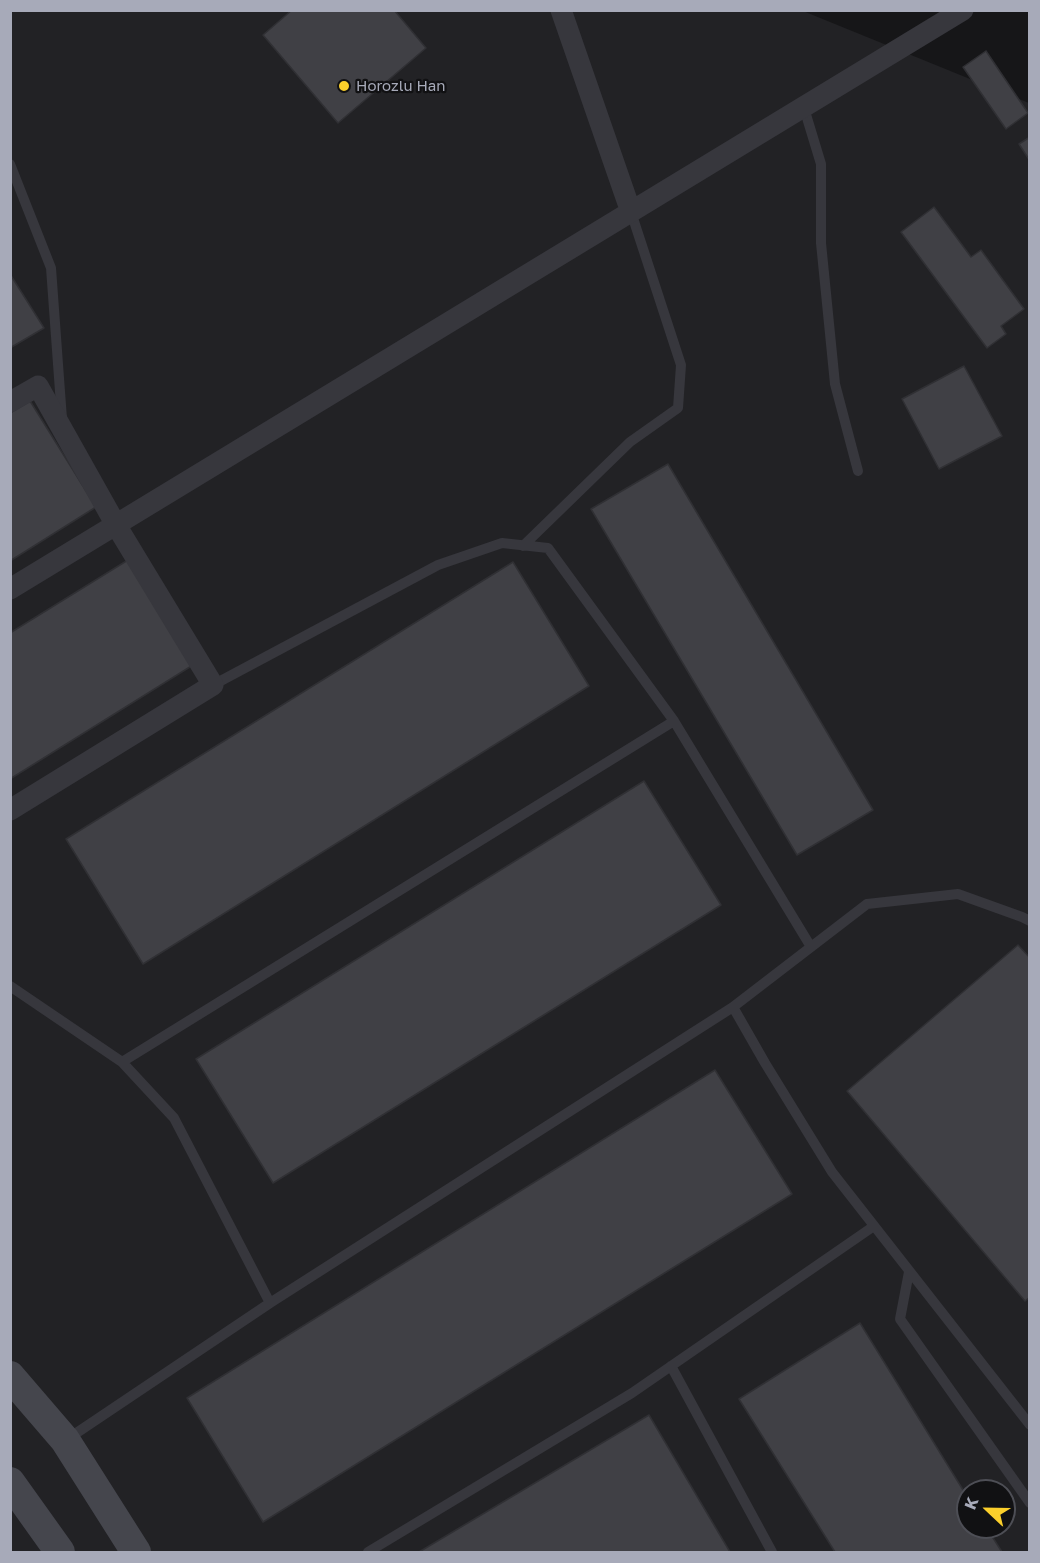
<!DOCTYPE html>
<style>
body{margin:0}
#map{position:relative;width:1040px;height:1563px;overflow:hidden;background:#161618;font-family:"Golos Text",sans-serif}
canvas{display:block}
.frame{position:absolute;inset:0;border:12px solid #a7aab9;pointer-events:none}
.north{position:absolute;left:956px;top:1479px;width:60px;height:60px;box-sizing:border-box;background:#111113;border:2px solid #4d4e55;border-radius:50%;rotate:292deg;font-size:16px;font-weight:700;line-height:24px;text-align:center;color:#a7aab9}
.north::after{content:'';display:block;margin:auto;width:21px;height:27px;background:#fbcf2b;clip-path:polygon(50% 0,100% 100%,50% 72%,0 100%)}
</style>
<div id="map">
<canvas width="1040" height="1563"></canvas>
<div class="frame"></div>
<div class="north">K</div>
</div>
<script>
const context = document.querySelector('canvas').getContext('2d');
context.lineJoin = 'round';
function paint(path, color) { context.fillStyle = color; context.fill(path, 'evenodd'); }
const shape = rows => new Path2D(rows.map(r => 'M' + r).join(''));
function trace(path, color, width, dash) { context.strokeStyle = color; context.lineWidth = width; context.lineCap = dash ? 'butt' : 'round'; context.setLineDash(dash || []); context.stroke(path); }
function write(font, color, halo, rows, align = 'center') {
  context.font = font + ' "Golos Text",sans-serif'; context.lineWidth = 4.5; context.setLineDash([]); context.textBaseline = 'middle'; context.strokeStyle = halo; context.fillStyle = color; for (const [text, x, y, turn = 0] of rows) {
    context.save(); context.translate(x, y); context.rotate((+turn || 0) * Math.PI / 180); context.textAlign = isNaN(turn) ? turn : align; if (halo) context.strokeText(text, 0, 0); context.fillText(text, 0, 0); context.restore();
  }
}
const built = shape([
 [11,11,803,11,1029,103,1029,1552,11,1552],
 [968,1491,1004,1491,1004,1527,968,1527]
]);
const building = shape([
 [292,10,394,10,426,48,338,123,263,35,292,10],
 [986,51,1028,113,1006,129,963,67,986,51],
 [1030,137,1030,161,1019,144,1030,137],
 [934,207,971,257,981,250,1024,309,1001,326,1006,334,987,348,901,232,934,207],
 [10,274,44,328,10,348,10,274],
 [964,366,1002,436,939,469,902,399,964,366],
 [30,401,96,507,10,561,10,413,30,401],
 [668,464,873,810,797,855,591,509,668,464],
 [128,560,193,665,10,779,10,633,128,560],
 [513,562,589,686,143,964,66,839,513,562],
 [644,781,721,905,273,1183,196,1059,644,781],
 [1018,945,1030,958,1030,1297,1025,1301,847,1091,1018,945],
 [715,1070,792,1194,263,1522,187,1398,715,1070],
 [860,1323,968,1498,968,1527,986,1527,1002,1552,835,1552,739,1399,860,1323],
 [649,1415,730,1552,419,1552,649,1415]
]);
const lane = shape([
 [804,108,821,164,821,243,835,384,858,471],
 [10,164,51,268,62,419],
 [523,546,630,442,678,408,681,365,631,212],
 [213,685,438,565,502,543,548,548,674,721,811,947],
 [10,986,122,1062,174,1118,270,1303],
 [733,1007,765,1063,832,1172,1030,1425],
 [122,1062,674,721],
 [909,1272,900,1319,1030,1503],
 [671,1366,772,1552],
 [66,1440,270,1303,733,1007,867,904,958,894,1022,917,1030,921],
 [368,1552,632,1393,874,1226]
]);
const street = shape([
 [561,10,631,212],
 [10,402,38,386,116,525,213,685,10,810],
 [10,589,963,10]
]);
const secondary = shape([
 [10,1376,65,1440,136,1552],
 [10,1482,60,1552]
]);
const markers = [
 [344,86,6,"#fbcf2b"]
];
const poiNames = [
 ["Horozlu Han",356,86]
];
paint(built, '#222225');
paint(building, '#404045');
trace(building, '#303034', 1.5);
trace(lane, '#37373d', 10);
trace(street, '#37373d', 21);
trace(secondary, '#45464d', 30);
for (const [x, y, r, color] of markers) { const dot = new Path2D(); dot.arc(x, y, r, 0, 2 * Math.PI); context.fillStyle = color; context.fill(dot); trace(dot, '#111113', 2); }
write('15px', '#a7aab9', '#111113', poiNames, 'left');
</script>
